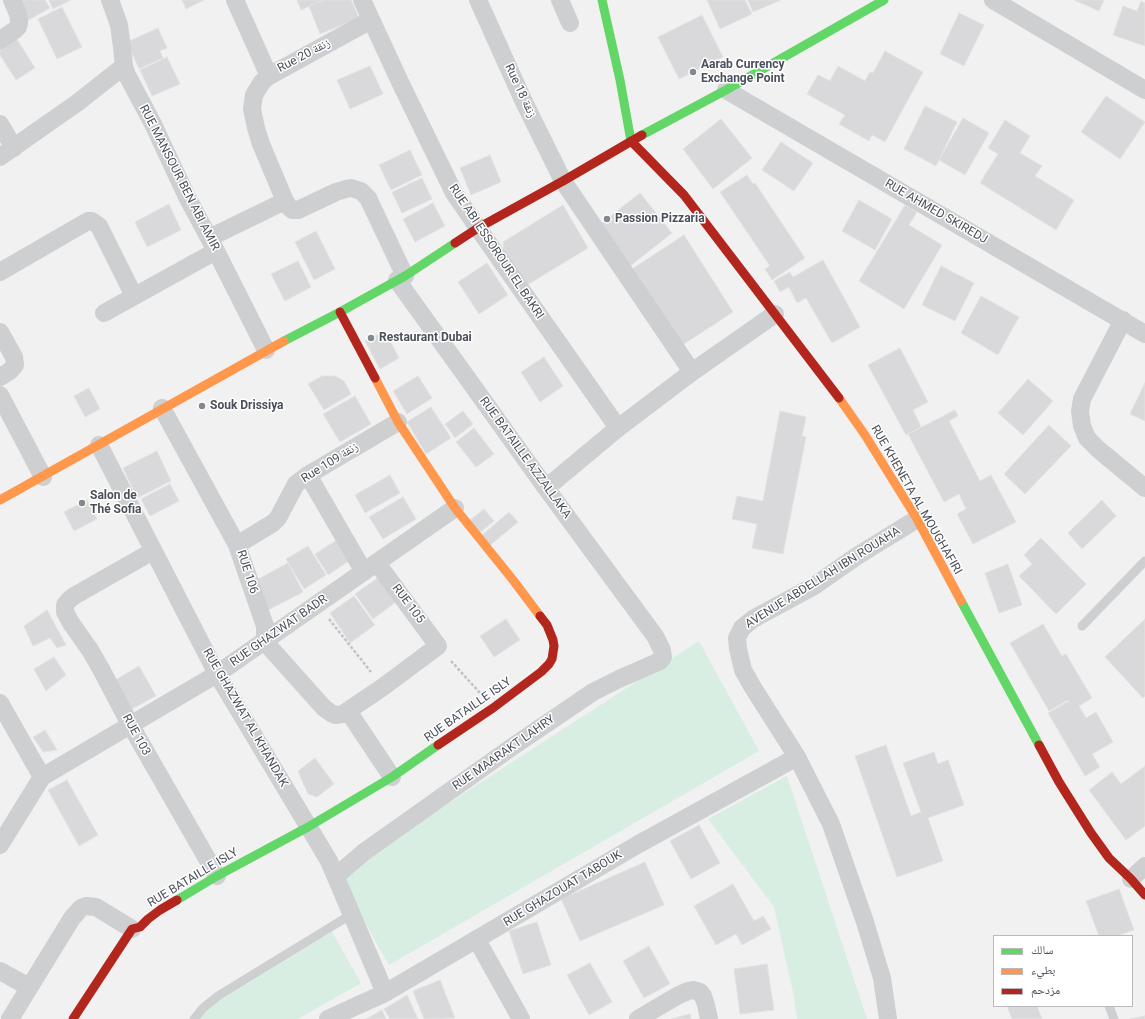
<!DOCTYPE html>
<meta charset="utf-8">
<style>
body{margin:0}
#map{position:relative;width:1145px;height:1019px;overflow:hidden;background:#f1f1f1;font-family:Roboto,"Noto Naskh Arabic",sans-serif}
canvas{display:block}
.legend{position:absolute;left:993px;top:935px;width:140px;height:72px;box-sizing:border-box;background:#fff;border:1px solid #b7b9bd;margin:0;padding:5px 7px;list-style:none;font-size:12px;color:#4a505b}
.legend li{display:flex;align-items:center;gap:8px;height:20px}
.legend b{width:20px;border:1px solid #b7b9bd}
</style>
<div id="map">
<canvas width="1145" height="1019"></canvas>
<ul class="legend">
<li><b style="height:5px;background:#63d668"></b>سالك</li>
<li><b style="height:5px;background:#ff974d"></b>بطيء</li>
<li><b style="height:5px;background:#b3261e"></b>مزدحم</li>
</ul>
</div>
<script>
const context = document.querySelector('canvas').getContext('2d');
context.lineJoin = 'round';
function paint(path, color) { context.fillStyle = color; context.fill(path, 'evenodd'); }
const shape = rows => new Path2D(rows.map(r => 'M' + r).join(''));
function trace(path, color, width, dash) { context.strokeStyle = color; context.lineWidth = width; context.lineCap = dash ? 'butt' : 'round'; context.setLineDash(dash || []); context.stroke(path); }
function write(font, color, halo, rows, align = 'center') {
  context.font = font + ' Roboto,"Noto Naskh Arabic",sans-serif'; context.lineWidth = 3; context.setLineDash([]); context.textBaseline = 'middle'; context.strokeStyle = halo; context.fillStyle = color; for (const [text, x, y, turn = 0] of rows) {
    context.save(); context.translate(x, y); context.rotate((+turn || 0) * Math.PI / 180); context.textAlign = isNaN(turn) ? turn : align; if (halo) context.strokeText(text, 0, 0); context.fillText(text, 0, 0); context.restore();
  }
}
const green = shape([
 [699,641,759,751,389,965,338,875],
 [787,776,867,1019,797,1019,793,992,774,907,708,819],
 [332,932,361,983,298,1019,198,1019,204,1010]
]);
const building = shape([
 [19,0,45,0,50,8,25,22,19,0],
 [49,0,71,0,53,9,49,0],
 [182,0,204,0,186,9,182,0],
 [297,0,323,0,301,10,297,0],
 [324,0,351,0,359,18,320,34,309,6,324,0],
 [707,0,745,0,752,14,720,29,707,0],
 [748,0,781,0,753,12,748,0],
 [1074,0,1104,0,1099,11,1074,0],
 [1141,1,1145,3,1145,46,1113,35,1123,6,1137,11,1141,1],
 [62,7,82,47,57,59,38,19,62,7],
 [959,13,984,25,964,66,940,54,959,13],
 [702,15,723,57,679,79,658,37,702,15],
 [158,28,167,48,160,51,163,58,139,69,127,42,158,28],
 [15,36,35,68,16,80,0,55,0,46,15,36],
 [885,51,923,72,885,142,872,135,869,141,839,124,845,115,807,94,818,75,830,81,838,66,865,81,870,72,873,73,885,51],
 [167,57,180,84,152,96,140,70,167,57],
 [370,66,383,94,350,109,337,80,370,66],
 [1106,96,1145,122,1120,159,1081,132,1106,96],
 [925,106,957,122,936,166,904,149,925,106],
 [963,118,989,133,965,175,939,160,963,118],
 [721,119,752,158,713,189,683,149,721,119],
 [1005,120,1030,136,1020,153,1042,166,1035,176,1074,200,1056,230,980,183,998,154,988,148,1005,120],
 [781,142,813,163,794,191,762,170,781,142],
 [410,150,422,175,391,190,379,165,410,150],
 [490,155,501,182,471,195,460,168,490,155],
 [747,175,753,184,755,183,805,258,772,280,765,269,770,266,720,192,747,175],
 [422,178,432,199,402,213,392,192,422,178],
 [640,193,672,233,629,267,598,226,640,193],
 [859,200,892,219,875,250,842,231,859,200],
 [433,203,445,226,415,242,403,219,433,203],
 [169,204,181,230,147,247,135,222,169,204],
 [563,205,588,248,527,285,505,257,503,242,563,205],
 [905,205,917,212,909,225,942,245,904,309,859,281,905,205],
 [316,231,335,269,314,280,295,242,316,231],
 [684,235,733,312,681,346,632,269,684,235],
 [823,260,860,327,832,343,806,298,797,303,789,287,780,292,774,281,790,272,793,277,823,260],
 [298,261,311,287,285,301,271,274,298,261],
 [487,263,508,295,479,314,458,282,487,263],
 [941,266,974,283,955,321,922,305,941,266],
 [981,296,1019,317,998,355,961,333,981,296],
 [385,331,399,358,380,369,365,341,385,331],
 [900,348,928,402,913,410,921,427,906,435,868,365,900,348],
 [544,357,563,386,540,402,521,372,544,357],
 [322,376,335,376,344,381,351,394,324,410,308,384,322,376],
 [418,376,432,398,407,414,393,391,418,376],
 [1028,379,1053,401,1023,435,998,413,1028,379],
 [1145,383,1145,421,1130,414,1145,383],
 [89,388,100,409,85,417,74,396,89,388],
 [355,396,371,424,340,442,323,414,355,396],
 [431,407,451,438,426,454,407,422,431,407],
 [955,410,958,416,949,421,980,481,991,475,1016,522,973,544,957,514,966,509,959,494,944,502,908,434,955,410],
 [463,411,473,424,455,438,445,424,463,411],
 [780,411,806,417,802,436,806,437,783,554,752,548,757,524,732,519,737,496,763,501,780,411],
 [1049,425,1071,446,1025,494,1004,474,1049,425],
 [474,428,494,454,476,467,456,442,474,428],
 [157,451,171,481,137,498,123,468,157,451],
 [390,475,400,493,365,513,355,495,390,475],
 [170,484,179,501,150,516,141,499,170,484],
 [403,497,416,519,383,539,369,517,403,497],
 [87,500,97,519,74,531,64,512,87,500],
 [1102,500,1116,516,1082,549,1068,533,1102,500],
 [484,509,494,521,479,533,469,521,484,509],
 [509,512,518,522,488,547,480,537,509,512],
 [340,538,353,558,328,575,315,554,340,538],
 [1041,538,1086,584,1056,614,1019,576,1032,564,1024,555,1041,538],
 [308,546,326,575,304,589,286,559,308,546],
 [288,563,303,592,266,611,251,583,288,563],
 [1008,564,1022,605,999,613,985,573,1008,564],
 [379,577,396,602,373,619,355,594,379,577],
 [354,596,375,625,350,643,330,613,354,596],
 [47,610,66,645,57,648,50,638,33,646,24,626,47,610],
 [506,619,520,640,494,657,480,636,506,619],
 [1145,619,1145,696,1143,698,1105,657,1145,619],
 [1043,624,1062,656,1066,654,1092,698,1079,706,1086,718,1096,712,1113,742,1092,754,1100,767,1085,776,1048,713,1069,701,1068,700,1049,711,1010,643,1043,624],
 [54,657,66,675,46,691,34,669,54,657],
 [139,666,156,696,128,711,112,682,139,666],
 [45,730,57,750,43,752,33,737,45,730],
 [886,745,911,816,921,812,903,763,934,752,938,764,948,760,964,805,928,818,943,861,897,877,855,756,886,745],
 [315,758,334,784,317,797,308,794,298,771,315,758],
 [1145,766,1145,826,1126,840,1089,790,1112,772,1121,784,1145,766],
 [67,780,98,835,79,846,48,790,67,780],
 [699,825,720,863,691,879,670,841,699,825],
 [645,862,664,905,580,941,561,899,645,862],
 [733,884,754,921,763,916,771,929,742,945,736,934,716,945,694,906,733,884],
 [1119,889,1134,930,1117,936,1099,936,1086,901,1119,889],
 [537,922,551,965,523,974,509,931,537,922],
 [649,946,670,984,644,998,623,961,649,946],
 [590,963,612,1002,589,1015,567,975,590,963],
 [767,964,774,1010,740,1014,734,969,767,964],
 [440,980,455,1018,424,1019,413,991,440,980],
 [407,995,418,1019,390,1019,384,1009,407,995],
 [1007,1006,1037,1006,1042,1019,1012,1019,1007,1006],
 [382,1010,386,1019,366,1019,382,1010],
 [690,1014,691,1019,671,1019,690,1014],
 [1145,1016,1145,1019,1130,1019,1145,1016]
]);
const path = shape([
 [329,619,371,672],
 [451,661,480,693]
]);
const lane = shape([
 [1082,626,1145,561],
 [1109,1006,1114,1019],
 [194,1019,203,1008,218,996,352,914]
]);
const street = shape([
 [110,0,119,25,122,47,124,66,127,75,153,124,187,197,216,251,266,350],
 [235,0,269,76],
 [362,0,401,84,454,193,478,228,618,428],
 [478,0,524,102,563,181,692,372],
 [560,0,570,23],
 [993,0,1145,90],
 [371,20,269,76,262,82,254,95,252,109,256,128,261,144,285,201,289,207,292,210,298,210,336,192,346,189,351,188,361,191,368,198,405,276],
 [0,40,15,30,18,27,19,23,18,14,12,0],
 [726,90,1145,334],
 [0,124,14,148],
 [0,157,77,103,124,66],
 [209,238,285,201],
 [0,272,88,221,92,221,99,226,134,296],
 [104,313,216,251],
 [1123,320,1082,399,1080,411,1082,426,1087,438,1099,450,1145,488],
 [0,332,14,357,15,365,10,371,0,377],
 [0,395,43,477],
 [162,408,237,545,265,626,265,642,324,708,331,713,335,715,343,714,383,687,438,646,377,563],
 [99,445,217,674,329,861,385,993],
 [308,475,364,572],
 [546,488,618,428,692,372,775,314],
 [237,545,273,523,278,518,296,484,308,475,398,422],
 [153,551,74,596,69,600,65,605,65,612,71,623,90,650,101,669,131,726,217,876],
 [0,703,42,777],
 [348,711,392,777],
 [0,845,42,777,217,674,455,508],
 [336,876,364,852,512,747,593,692,619,679,660,661,663,657,662,650,655,636,546,488,397,280],
 [1131,879,1145,866],
 [477,940,521,1019],
 [0,971,29,987],
 [10,1019,72,918,81,908,86,906,96,907,132,929],
 [328,1019,385,993,637,845,797,757],
 [638,1019,677,996,688,991,693,990,700,992,703,996,706,1005,709,1019],
 [888,1019,882,978,865,922,831,824,797,757,752,686,743,670,738,649,737,638,742,628,753,619,814,586,857,556,917,519]
]);
const fast = shape([
 [602,0,620,80,631,141],
 [642,135,726,90,884,0],
 [284,341,340,312,405,276,455,243],
 [961,601,1039,745],
 [177,900,217,876,308,827,392,777,438,745]
]);
const slow = shape([
 [375,378,398,422,455,508,513,580,540,616],
 [839,398,865,435,917,519,961,601],
 [0,500,284,341]
]);
const jam = shape([
 [631,141,684,195,839,398],
 [455,243,478,228,563,181,642,135],
 [340,312,375,378],
 [438,745,493,708,541,672,549,664,552,659,554,646,553,640,547,625,540,616],
 [1039,745,1059,782,1091,833,1109,858,1131,879,1145,895],
 [73,1019,132,929,140,927,148,919,160,910,177,900]
]);
const markers = [
 [693,72,4,"#848890"],
 [607,219,4,"#848890"],
 [371,338,4,"#848890"],
 [202,406,4,"#848890"],
 [82,503,4,"#848890"]
];
const streetNames = [
 ["Rue 20 زنقة",304,56,-28],
 ["Rue 18 زنقة",520,91,65],
 ["RUE MANSOUR BEN ABI AMIR",179,178,63],
 ["RUE AHMED SKIREDJ",936,212,30],
 ["RUE ABI ESSOROUR EL BAKRI",496,252,56],
 ["RUE BATAILLE AZZALLAKA",525,458,54],
 ["Rue 109 زنقة",330,463,-32],
 ["RUE KHENETA AL MOUGHAFIRI",916,500,60],
 ["RUE 106",247,572,72],
 ["AVENUE ABDELLAH IBN ROUAHA",823,578,-32],
 ["RUE 105",408,604,53],
 ["RUE GHAZWAT BADR",279,631,-35],
 ["RUE BATAILLE ISLY",468,710,-35],
 ["RUE GHAZWAT AL KHANDAK",245,718,60],
 ["RUE 103",136,735,61],
 ["RUE MAARAKT LAHRY",504,753,-35],
 ["RUE BATAILLE ISLY",193,878,-31],
 ["RUE GHAZOUAT TABOUK",563,889,-31]
];
const poiNames = [
 ["Aarab Currency",701,65],
 ["Exchange Point",701,79],
 ["Passion Pizzaria",615,219],
 ["Restaurant Dubai",379,338],
 ["Souk Drissiya",210,406],
 ["Salon de",90,496],
 ["Thé Sofia",90,510]
];
paint(green, '#d8eee3');
paint(building, '#d9d9db');
trace(building, '#e2e2e3', 1);
trace(path, '#bbc5c3', 2.5, [3, 2]);
trace(lane, '#cdcfd1', 9);
trace(street, '#cdcfd1', 18);
trace(fast, '#63d668', 9);
trace(slow, '#ff974d', 9);
trace(jam, '#b3261e', 9);
for (const [x, y, r, color] of markers) { const dot = new Path2D(); dot.arc(x, y, r, 0, 2 * Math.PI); context.fillStyle = color; context.fill(dot); trace(dot, '#fff', 1.5); }
write('12px', '#4a505b', '#fff', streetNames);
write('bold 12px', '#4a505b', '#fff', poiNames, 'left');
</script>
